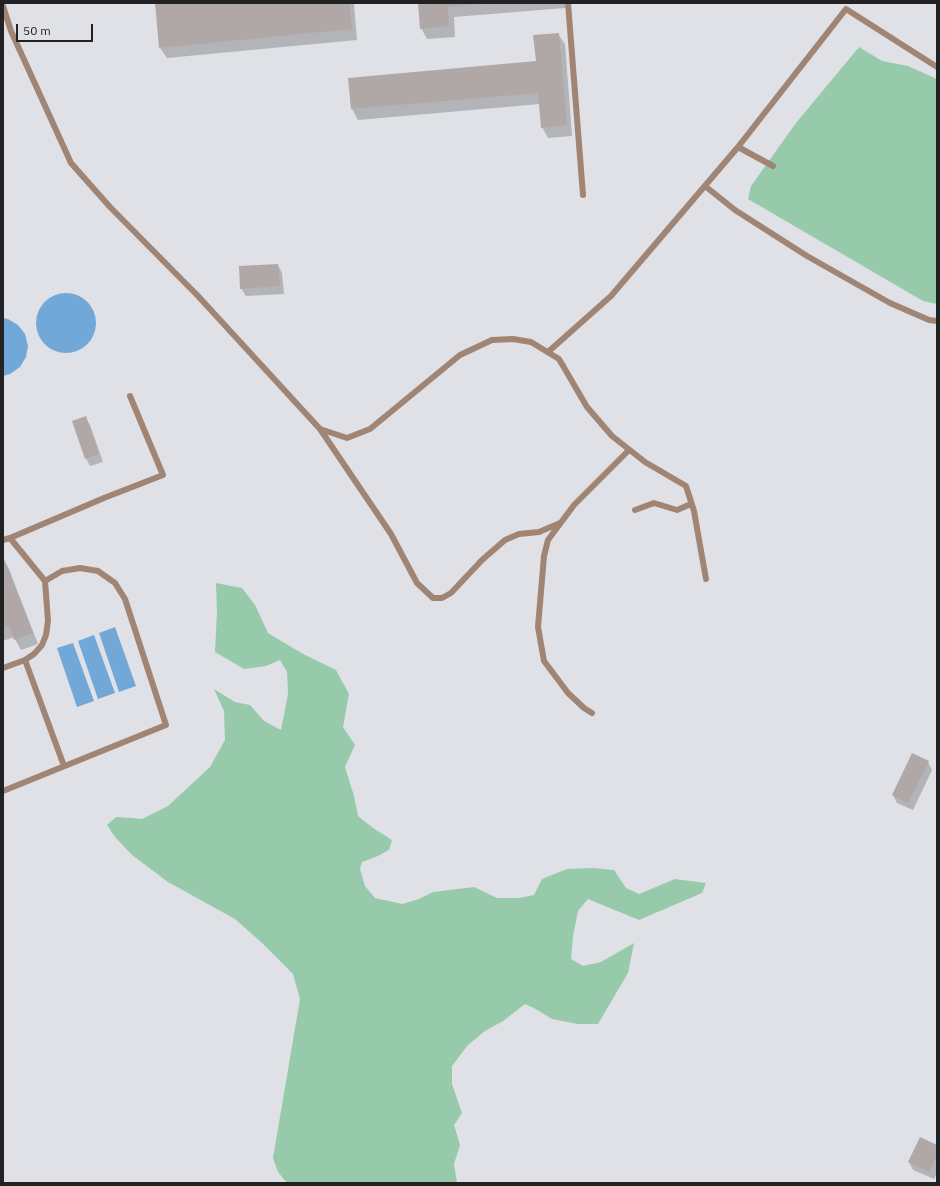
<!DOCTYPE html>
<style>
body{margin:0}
#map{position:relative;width:940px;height:1186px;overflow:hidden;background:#e0e1e7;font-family:"IBM Plex Sans",sans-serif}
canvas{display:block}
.frame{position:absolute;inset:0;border:4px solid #222225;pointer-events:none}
.scale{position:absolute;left:16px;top:24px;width:77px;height:18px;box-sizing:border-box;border:2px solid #222225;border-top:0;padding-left:5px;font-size:12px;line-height:14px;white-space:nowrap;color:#222225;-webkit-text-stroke:3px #e0e1e7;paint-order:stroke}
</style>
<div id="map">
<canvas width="940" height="1186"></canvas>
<div class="frame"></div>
<div class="scale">50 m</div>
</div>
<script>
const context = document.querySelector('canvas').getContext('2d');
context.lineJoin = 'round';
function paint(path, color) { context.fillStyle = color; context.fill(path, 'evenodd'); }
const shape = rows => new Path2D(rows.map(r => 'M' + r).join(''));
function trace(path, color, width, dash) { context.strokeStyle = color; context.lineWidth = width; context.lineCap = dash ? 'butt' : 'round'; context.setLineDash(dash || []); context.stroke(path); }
const green = shape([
 [859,47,882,61,908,66,937,79,937,304,923,301,748,199,751,186,796,123],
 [216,583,242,588,255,605,268,633,303,654,336,670,349,694,343,727,355,745,345,767,354,796,358,816,373,828,392,840,389,850,378,856,362,862,360,869,365,886,375,898,402,904,419,899,433,892,474,887,497,898,519,898,534,895,542,879,567,869,593,868,614,870,626,888,639,894,675,879,706,883,702,893,639,920,588,899,578,911,573,936,571,959,583,966,601,962,634,943,628,973,598,1024,578,1024,552,1019,534,1008,525,1004,503,1021,485,1031,468,1045,452,1066,452,1084,462,1113,454,1125,460,1145,454,1164,457,1183,287,1183,278,1172,273,1158,300,999,293,974,261,942,235,919,168,882,132,855,115,837,107,825,116,817,132,818,142,819,168,806,210,767,225,740,224,711,214,689,235,702,250,705,264,721,281,730,288,694,287,672,280,660,266,666,244,669,215,652,217,611]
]);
const water = shape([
 '36 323a30 30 0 1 1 60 0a30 30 0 1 1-60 0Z',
 [3,318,8,319,18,325,25,334,28,346,26,357,20,367,10,374,3,376],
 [115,627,136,686,119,692,99,633],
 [94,635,115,693,98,699,78,641],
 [73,643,94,701,77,707,57,648]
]);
const shadow = shape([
 [156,3,354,3,357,40,167,58,160,48],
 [419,3,565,3,565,8,454,17,455,37,427,39,421,28],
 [558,34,565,44,572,136,548,138,542,127,540,104,358,120,352,109,349,79,537,62],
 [278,265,282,273,284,294,246,296,241,288],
 [85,417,90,425,103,462,90,466,86,458],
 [3,558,9,569,38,644,21,650,14,637,3,641],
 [928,762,932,770,913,810,897,803,893,795],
 [937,1146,937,1173,934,1179,913,1170,909,1162]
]);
const building = shape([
 [155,3,349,3,352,29,159,48],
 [418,3,480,3,480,4,448,7,449,26,420,29],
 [559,33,567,125,541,128,538,93,351,109,348,78,536,61,533,35],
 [278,264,280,286,240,289,239,266],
 [86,416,99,454,85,459,72,421],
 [3,556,33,633,14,640,9,626,3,628],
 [912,753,929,761,908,803,892,795],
 [920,1137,937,1145,937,1156,929,1172,908,1162]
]);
const lane = shape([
 [568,3,583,195],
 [3,6,11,31,71,163,110,207,198,296,320,429,347,438,370,429,460,355,492,340,513,339,531,342,559,359,587,407,612,436,645,462,686,486,694,511,706,579],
 [738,147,846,9,937,67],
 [705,186,735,210,807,256,890,303,929,320,937,321],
 [548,352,611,296,738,147,773,166],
 [320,429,391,534,417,583,433,598,442,598,451,593,482,560,505,540,519,534,539,532,560,523],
 [635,510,654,503,677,510,691,504],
 [10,538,104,498,163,475,130,396],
 [3,540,10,538,45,581],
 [25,660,64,766],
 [3,668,25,660,34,654,42,645,46,635,48,621,45,581,62,571,80,568,98,571,115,583,125,599,166,725,3,791],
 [592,713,584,708,568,693,544,661,538,627,544,556,548,540,574,505,629,450]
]);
paint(green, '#97caaa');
paint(water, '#71a8d8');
paint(shadow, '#0003');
paint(building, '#afa8a7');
trace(lane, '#a08574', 6);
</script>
